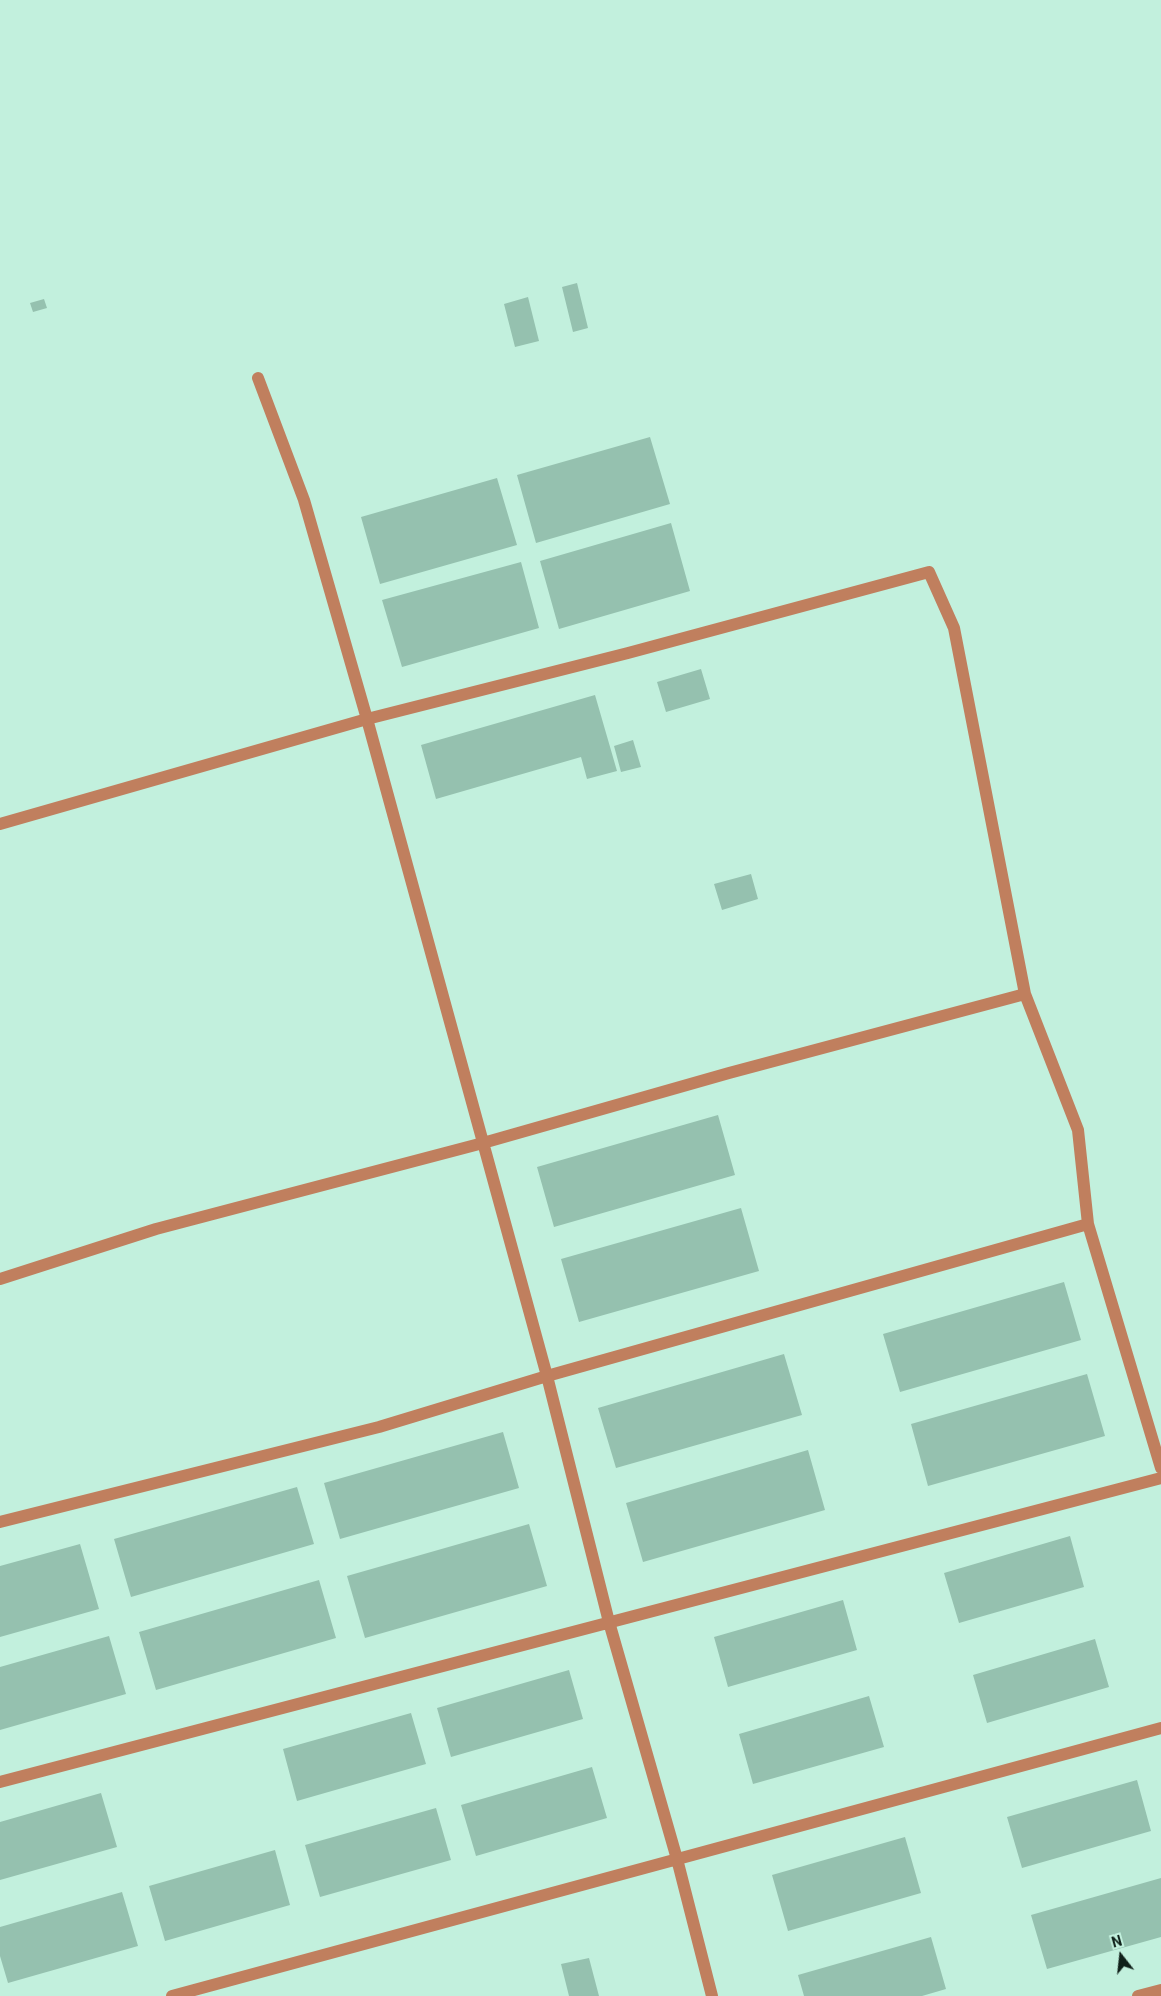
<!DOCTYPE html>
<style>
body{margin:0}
#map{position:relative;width:1161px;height:1996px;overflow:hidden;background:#c2f0dd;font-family:Roboto,sans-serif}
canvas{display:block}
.north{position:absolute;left:1096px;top:1931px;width:50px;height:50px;-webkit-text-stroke:4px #c2f0dd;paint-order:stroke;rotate:344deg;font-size:14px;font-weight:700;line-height:20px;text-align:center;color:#10211a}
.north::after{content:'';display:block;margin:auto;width:18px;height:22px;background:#10211a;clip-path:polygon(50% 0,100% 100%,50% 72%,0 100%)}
</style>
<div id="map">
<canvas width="1161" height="1996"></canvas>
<div class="north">N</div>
</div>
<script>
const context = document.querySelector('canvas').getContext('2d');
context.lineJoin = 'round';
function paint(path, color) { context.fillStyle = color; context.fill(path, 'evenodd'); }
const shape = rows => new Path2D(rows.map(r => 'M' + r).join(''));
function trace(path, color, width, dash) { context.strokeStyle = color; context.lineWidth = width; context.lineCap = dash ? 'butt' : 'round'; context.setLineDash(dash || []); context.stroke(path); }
const building = shape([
 [577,283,588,328,573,332,562,287],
 [528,297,539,341,515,347,504,304],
 [44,299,47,308,33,312,30,303],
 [650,437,670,504,536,543,517,475],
 [497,478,517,545,380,584,361,517],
 [671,523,690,591,559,629,540,561],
 [521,562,539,628,402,667,382,600],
 [701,669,710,699,666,712,657,682],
 [595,695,617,771,587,779,581,757,436,799,421,745],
 [633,740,641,767,621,772,614,746],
 [751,874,758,899,722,910,714,884],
 [718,1115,735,1175,554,1227,537,1167],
 [741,1208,759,1271,579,1322,561,1259],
 [1064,1282,1081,1340,900,1392,883,1334],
 [784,1354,802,1415,616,1468,598,1408],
 [1087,1374,1105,1436,928,1486,911,1424],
 [503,1432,519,1488,340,1539,324,1483],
 [808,1450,825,1510,643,1562,626,1503],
 [297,1487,314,1544,131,1597,114,1539],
 [529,1524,547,1586,365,1638,347,1576],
 [1070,1536,1084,1587,959,1623,944,1573],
 [80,1544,99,1609,0,1637,0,1566],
 [319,1580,336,1638,156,1690,139,1632],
 [843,1600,857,1650,728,1687,714,1637],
 [109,1636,126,1694,0,1730,0,1667],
 [1095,1639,1109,1687,987,1723,973,1675],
 [569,1670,583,1719,451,1757,437,1708],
 [869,1696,884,1747,753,1784,739,1734],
 [411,1713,426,1764,297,1801,283,1749],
 [592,1767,607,1818,476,1856,461,1805],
 [1137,1780,1151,1831,1022,1868,1007,1817],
 [101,1793,117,1847,0,1880,0,1822],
 [436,1808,451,1860,320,1897,305,1845],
 [905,1837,921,1893,788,1931,772,1875],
 [275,1850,290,1905,165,1941,149,1886],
 [1161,1878,1161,1937,1047,1969,1031,1915],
 [122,1892,138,1946,8,1983,0,1956,0,1927],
 [931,1937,946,1989,922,1996,804,1996,798,1975],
 [589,1958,599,1996,569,1996,561,1964]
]);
const minor = shape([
 [258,378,304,500,367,719,547,1376,609,1622,677,1859,712,1996],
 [0,824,367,719,628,653,929,572,954,628,1025,994,1078,1130,1088,1224,1161,1468],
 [0,1279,156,1229,483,1143,729,1073,1025,994],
 [0,1522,379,1427,547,1376,1088,1224],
 [0,1782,1161,1478],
 [172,1996,1161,1728],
 [1138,1996,1161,1990]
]);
paint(building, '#95c1af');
trace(minor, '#c07f5e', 12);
</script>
